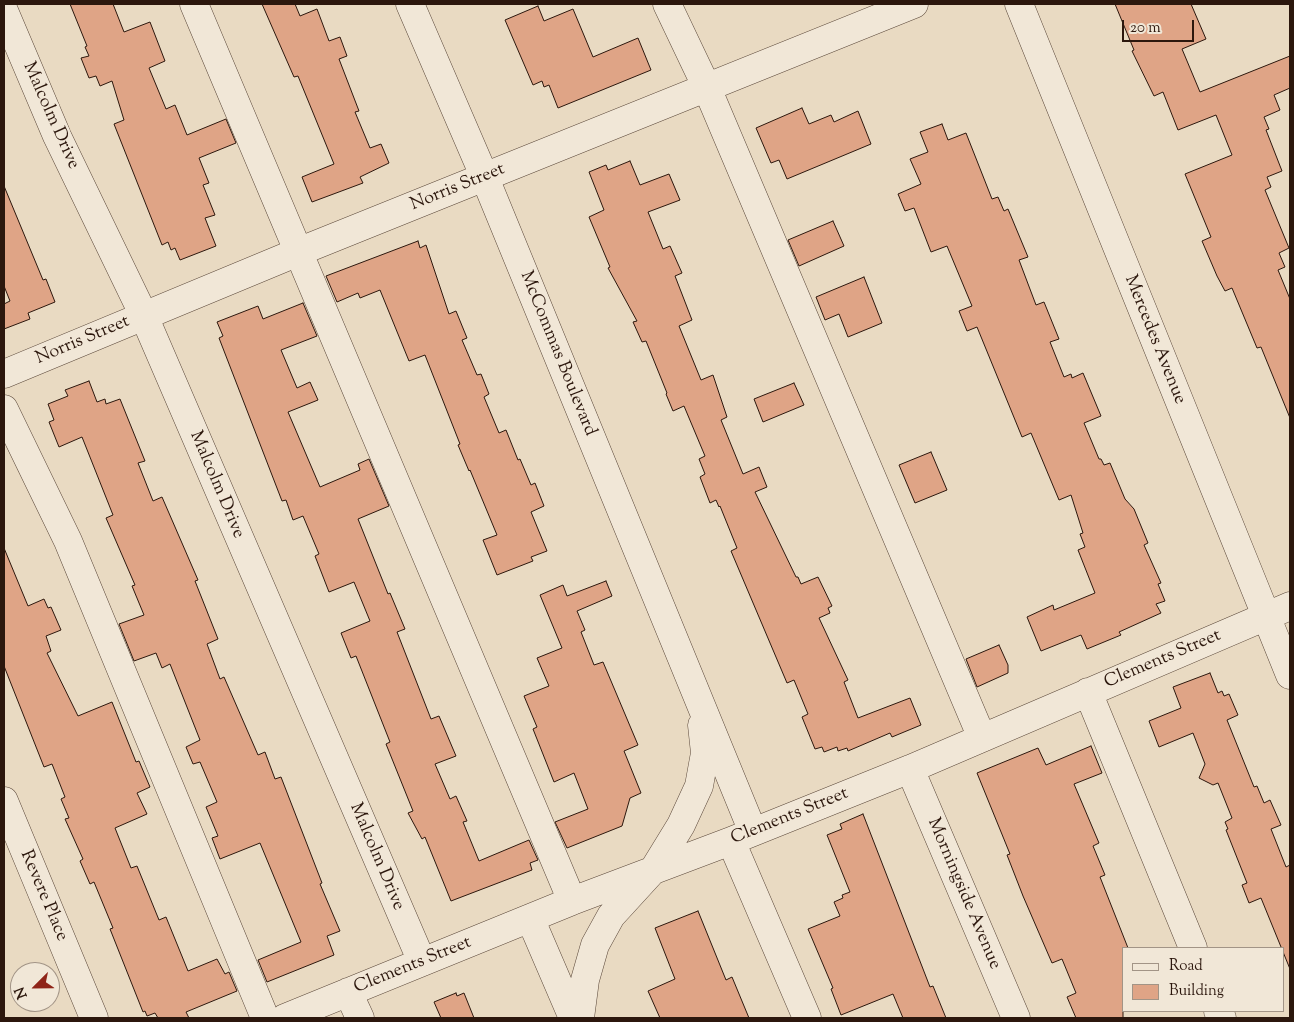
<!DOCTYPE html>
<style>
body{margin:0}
#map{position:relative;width:1294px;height:1022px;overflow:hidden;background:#e9dac2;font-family:"Sorts Mill Goudy",serif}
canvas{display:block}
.frame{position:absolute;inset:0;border:5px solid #2c170d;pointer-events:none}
.legend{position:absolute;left:1122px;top:947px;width:162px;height:65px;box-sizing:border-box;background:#f1e7d7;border:1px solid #a29486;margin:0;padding:6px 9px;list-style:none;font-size:15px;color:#2c170d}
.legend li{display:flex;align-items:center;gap:10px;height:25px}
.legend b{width:25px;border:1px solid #a29486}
.north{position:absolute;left:10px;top:962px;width:50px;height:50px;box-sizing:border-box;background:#f1e7d7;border:1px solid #a29486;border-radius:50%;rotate:247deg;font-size:14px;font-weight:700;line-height:20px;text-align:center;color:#2c170d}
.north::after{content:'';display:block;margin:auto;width:18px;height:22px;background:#8f2418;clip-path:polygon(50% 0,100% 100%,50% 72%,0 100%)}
.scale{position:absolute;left:1122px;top:20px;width:72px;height:22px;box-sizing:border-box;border:2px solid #2c170d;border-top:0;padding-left:6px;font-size:15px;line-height:18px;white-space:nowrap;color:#2c170d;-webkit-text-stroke:4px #f1e7d7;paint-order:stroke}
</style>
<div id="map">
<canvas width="1294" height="1022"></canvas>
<div class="frame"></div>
<ul class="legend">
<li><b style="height:6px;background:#f1e7d7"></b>Road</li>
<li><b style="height:14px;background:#dfa486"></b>Building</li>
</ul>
<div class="north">N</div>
<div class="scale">20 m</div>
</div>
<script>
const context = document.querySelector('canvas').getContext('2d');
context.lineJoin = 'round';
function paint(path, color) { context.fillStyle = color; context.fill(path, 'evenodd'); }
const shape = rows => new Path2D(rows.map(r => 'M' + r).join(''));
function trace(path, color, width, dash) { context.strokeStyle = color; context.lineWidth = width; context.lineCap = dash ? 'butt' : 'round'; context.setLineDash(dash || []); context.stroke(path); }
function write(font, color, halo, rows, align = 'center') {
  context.font = font + ' "Sorts Mill Goudy",serif'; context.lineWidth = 4.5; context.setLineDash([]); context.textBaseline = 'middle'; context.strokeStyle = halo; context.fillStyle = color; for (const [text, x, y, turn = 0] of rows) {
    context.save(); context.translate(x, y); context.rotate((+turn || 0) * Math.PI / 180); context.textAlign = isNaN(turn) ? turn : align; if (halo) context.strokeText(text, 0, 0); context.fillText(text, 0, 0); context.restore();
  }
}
const building = shape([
 [70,4,113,4,124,32,150,22,165,61,149,68,166,109,175,105,187,135,226,119,236,143,199,158,209,183,203,185,215,215,205,218,216,246,180,260,175,248,171,250,168,242,162,245,114,124,124,120,112,81,100,86,96,76,89,78,81,58,89,56,85,47,87,46,70,4],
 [262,4,295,4,300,16,317,9,329,41,340,37,347,56,339,59,359,111,355,112,370,148,381,144,389,163,360,177,363,183,312,202,302,177,334,164,298,76,294,77,262,4],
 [1115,4,1191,4,1206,39,1182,49,1200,92,1290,56,1290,88,1274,95,1280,110,1264,117,1269,129,1266,130,1282,171,1267,177,1271,187,1265,190,1289,248,1279,253,1285,267,1278,270,1290,299,1290,418,1261,347,1257,348,1232,288,1225,291,1217,276,1202,241,1211,237,1185,174,1232,155,1216,115,1178,130,1163,92,1154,96,1132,51,1134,50,1115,4],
 [538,6,544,21,573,9,593,57,638,38,651,70,558,108,549,85,544,87,542,81,533,85,505,20,538,6],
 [802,108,809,124,831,115,834,122,858,111,871,144,787,179,779,160,771,163,756,128,802,108],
 [942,124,948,140,966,133,992,199,998,197,1004,211,1008,209,1028,257,1019,260,1036,305,1044,302,1059,339,1050,342,1064,377,1071,374,1072,378,1083,373,1101,416,1084,423,1099,459,1101,459,1104,465,1110,463,1125,499,1134,509,1148,543,1144,545,1161,583,1158,584,1165,601,1156,604,1161,613,1119,632,1121,635,1087,649,1081,635,1041,651,1027,617,1053,605,1054,610,1095,593,1078,550,1085,547,1080,534,1083,533,1071,495,1059,500,1031,433,1022,437,977,327,967,331,959,311,972,306,947,246,931,252,914,208,905,211,898,194,921,184,910,159,928,152,920,132,942,124],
 [630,161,640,185,669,174,680,200,648,212,663,249,670,246,682,273,675,276,692,320,679,326,701,380,713,375,727,417,721,420,743,474,759,467,767,487,755,492,796,577,798,577,801,584,818,577,832,606,828,608,830,613,819,618,848,680,844,682,858,718,910,698,921,725,892,737,890,733,848,751,847,748,838,751,837,747,824,752,822,747,815,749,802,717,808,714,794,680,787,683,731,551,737,548,720,506,719,507,716,500,710,503,700,477,705,474,699,459,705,456,684,406,673,411,666,394,667,393,646,341,642,342,633,322,637,321,608,268,610,267,589,217,604,210,589,172,606,165,608,170,630,161],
 [4,186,43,280,46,279,55,302,28,313,30,319,4,329,4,304,10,301,4,286,4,186],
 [833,221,844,246,799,266,788,240,833,221],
 [418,241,420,248,426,245,449,314,456,311,467,338,462,340,477,375,481,374,489,394,484,397,499,433,506,430,518,460,520,459,531,485,535,483,544,506,531,512,547,551,531,557,533,561,497,575,483,540,497,535,470,470,469,471,458,445,460,444,425,355,409,361,380,290,360,298,358,293,337,302,326,276,418,241],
 [864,277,882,323,848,337,839,314,825,320,816,297,864,277],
 [303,303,317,336,281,350,297,388,310,382,318,400,288,412,320,487,360,470,358,464,369,459,389,506,358,519,388,594,390,593,405,629,397,632,431,719,439,716,456,756,435,764,450,799,456,796,467,821,463,822,479,861,529,840,538,860,530,863,532,870,451,901,425,837,422,839,408,813,413,811,386,744,390,742,356,656,351,658,341,633,370,621,354,582,329,592,315,556,319,554,303,516,293,520,286,500,282,501,219,338,223,336,217,322,258,306,263,319,303,303],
 [89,381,97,402,105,399,106,404,120,399,145,461,138,463,153,501,162,497,198,580,195,581,218,639,207,644,220,679,224,677,258,755,265,752,275,779,281,777,322,883,320,884,340,931,327,936,334,955,267,982,258,960,301,942,260,843,220,859,212,838,218,836,206,807,217,802,200,762,193,764,186,747,200,740,170,664,162,668,156,653,134,661,119,624,144,615,132,586,135,585,106,518,113,515,82,437,59,447,49,422,54,420,48,404,68,396,65,390,89,381],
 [794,383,804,405,763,422,754,399,794,383],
 [931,452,947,490,915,503,899,465,931,452],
 [4,548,28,606,44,599,48,608,51,607,61,630,46,636,51,651,47,653,78,716,112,702,136,762,139,761,150,787,137,793,147,814,115,828,131,868,137,866,159,920,166,917,188,971,217,959,225,974,229,972,237,991,186,1012,189,1018,158,1018,155,1013,147,1016,145,1011,143,1012,110,929,113,928,94,882,90,884,80,861,83,859,65,819,69,818,61,799,65,797,52,764,44,767,4,666,4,548],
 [606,581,612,596,577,611,585,630,581,632,594,665,603,662,638,745,624,751,641,793,630,798,622,826,567,848,555,822,588,809,574,773,554,782,533,729,537,727,524,696,549,686,537,658,562,648,540,595,563,585,567,596,606,581],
 [999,645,1008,665,1008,673,977,687,966,659,999,645],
 [1210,673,1218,693,1222,691,1224,696,1229,694,1238,715,1227,720,1254,787,1257,786,1264,803,1270,800,1281,825,1271,829,1286,867,1290,865,1290,969,1261,898,1249,903,1242,885,1247,883,1226,830,1228,829,1225,822,1232,818,1218,783,1213,785,1199,778,1205,764,1193,733,1159,747,1149,721,1181,708,1173,687,1210,673],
 [1091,746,1102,773,1074,784,1099,843,1093,846,1105,875,1100,877,1128,948,1123,948,1123,1018,1076,1018,1067,997,1076,993,1062,959,1052,963,1023,896,1007,855,1010,854,977,773,1038,748,1046,765,1091,746],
 [863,814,930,987,933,986,946,1018,903,1018,893,994,841,1015,831,989,833,988,808,929,840,916,834,902,843,898,842,895,850,892,827,835,842,829,840,824,863,814],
 [698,911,726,980,732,977,749,1018,660,1018,648,991,675,979,655,928,698,911],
 [456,993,457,996,464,993,474,1018,441,1018,434,1002,456,993]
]);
const minor = shape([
 [194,4,572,901],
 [410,4,485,178,753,832],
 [667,4,707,88,982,738],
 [1019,4,1290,675],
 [4,11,57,136,144,316,422,962],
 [4,374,298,252,914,4],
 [4,409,68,541,265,1018],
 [1088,692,1193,948],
 [910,769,1016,1018],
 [4,801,94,1018],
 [731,841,807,1018],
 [530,918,573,1018],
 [348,992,360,1018],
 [1218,1011,1222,1018],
 [285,1018,572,901,731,841,910,769,1290,606],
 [580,1018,585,980,595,945,611,916,654,869,681,825,699,786,705,753,702,725]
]);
const streetNames = [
 ["Malcolm Drive",50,116,66],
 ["Norris Street",458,188,-22],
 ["Mercedes Avenue",1154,340,68],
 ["Norris Street",83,341,-23],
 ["McCommas Boulevard",557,354,68],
 ["Malcolm Drive",216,485,67],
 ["Clements Street",1163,660,-23],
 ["Clements Street",790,817,-22],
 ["Malcolm Drive",376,857,67],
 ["Morningside Avenue",963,894,67],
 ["Revere Place",43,896,67],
 ["Clements Street",413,966,-22]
];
paint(building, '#dfa486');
trace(building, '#2c170d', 1);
trace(minor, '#5b483a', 29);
trace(minor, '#f1e7d7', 28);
write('18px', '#2c170d', '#f1e7d7', streetNames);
</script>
